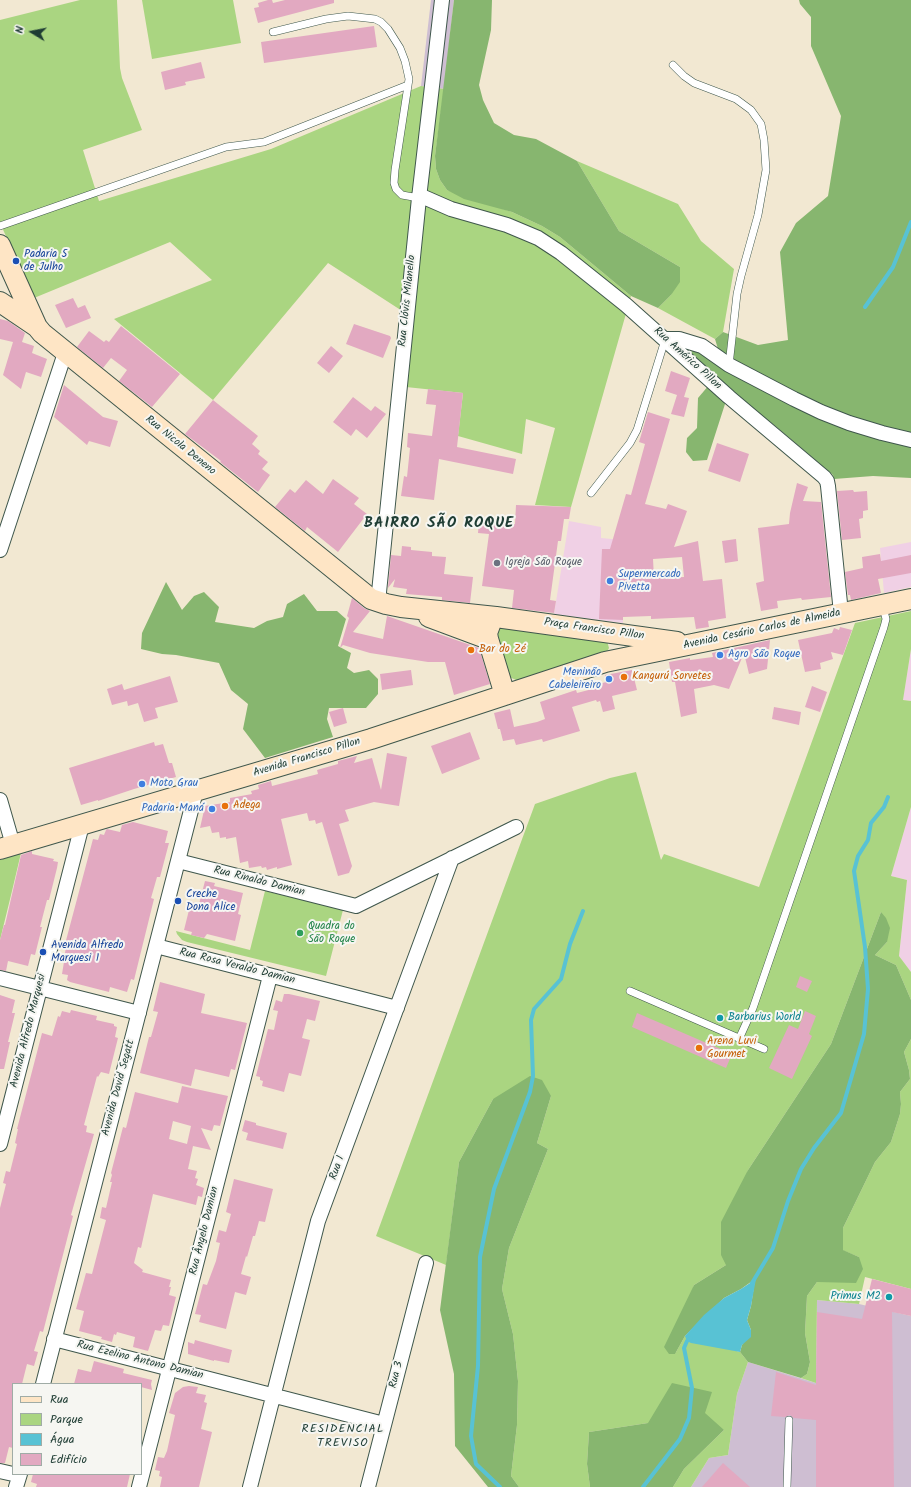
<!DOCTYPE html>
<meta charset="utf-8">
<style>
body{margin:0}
#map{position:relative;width:911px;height:1487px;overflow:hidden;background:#f2e8d2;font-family:Kalam,sans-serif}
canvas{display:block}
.legend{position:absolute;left:12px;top:1383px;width:130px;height:92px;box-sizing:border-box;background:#f6f6f2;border:1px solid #a0aca6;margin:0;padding:5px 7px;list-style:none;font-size:12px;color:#1f3d34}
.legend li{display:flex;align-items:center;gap:8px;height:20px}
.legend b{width:20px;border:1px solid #a0aca6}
.north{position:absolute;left:12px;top:12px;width:40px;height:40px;-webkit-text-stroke:3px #f6f6f2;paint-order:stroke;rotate:280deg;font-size:11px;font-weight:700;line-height:16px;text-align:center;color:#1f3d34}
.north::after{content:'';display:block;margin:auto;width:14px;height:18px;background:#1f3d34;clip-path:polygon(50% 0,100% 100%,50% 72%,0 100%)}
</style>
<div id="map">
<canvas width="911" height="1487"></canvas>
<ul class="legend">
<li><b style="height:5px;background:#fee5c5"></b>Rua</li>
<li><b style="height:11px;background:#aad581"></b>Parque</li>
<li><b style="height:11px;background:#58c2d4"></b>Água</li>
<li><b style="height:11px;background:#e2a9c1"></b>Edifício</li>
</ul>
<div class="north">N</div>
</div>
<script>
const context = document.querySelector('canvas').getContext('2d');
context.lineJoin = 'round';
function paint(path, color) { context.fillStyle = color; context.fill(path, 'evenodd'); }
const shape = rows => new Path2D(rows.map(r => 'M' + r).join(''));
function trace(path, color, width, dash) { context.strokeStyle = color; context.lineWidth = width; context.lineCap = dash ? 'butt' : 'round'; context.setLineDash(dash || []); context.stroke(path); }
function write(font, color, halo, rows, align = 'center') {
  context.font = font + ' Kalam,sans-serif'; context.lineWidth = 4; context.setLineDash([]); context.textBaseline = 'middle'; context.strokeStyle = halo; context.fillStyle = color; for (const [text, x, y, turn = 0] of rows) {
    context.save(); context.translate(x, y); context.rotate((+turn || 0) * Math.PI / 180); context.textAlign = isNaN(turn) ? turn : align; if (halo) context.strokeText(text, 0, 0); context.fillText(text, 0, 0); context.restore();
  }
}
const built = shape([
 [569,521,601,527,601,538,622,540,623,623,554,614],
 [911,542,911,587,884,593,880,548],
 [911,649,911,701,903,700],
 [911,807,911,972,899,956,907,880,891,876]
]);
const industrial = shape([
 [431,0,454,0,444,89,421,86],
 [817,1300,859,1304,911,1316,911,1487,691,1487,709,1458,728,1455,737,1394,748,1362,816,1383]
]);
const green = shape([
 [80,0,117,0,120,68,122,78,142,130,83,150,99,201,271,149,421,86,444,89,435,156,436,169,440,180,447,190,512,212,542,226,560,237,631,296,571,507,535,505,555,428,526,419,522,454,458,436,463,393,406,387,413,318,328,263,213,400,114,319,212,280,170,242,34,298,0,223,0,20],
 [142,0,233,0,241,43,152,59],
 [577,161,678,204,701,241,734,269,723,332,715,339,658,308,671,295,680,267,619,231],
 [911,611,911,649,903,700,911,701,911,807,891,876,907,880,899,956,911,972,911,1000,896,965,875,955,887,942,881,912,831,1044,748,1170,726,1265,694,1285,675,1354,685,1336,740,1352,748,1362,737,1394,728,1455,709,1458,691,1487,673,1487,684,1469,724,1430,648,1423,589,1432,587,1464,590,1487,519,1487,511,1476,517,1425,518,1381,513,1334,502,1289,509,1248,548,1149,537,1143,551,1096,493,1099,459,1162,446,1265,376,1236,535,804,610,778,636,772,661,860,664,854,759,887,855,623],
 [497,627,607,641,609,648,607,652,521,682,509,677,495,629],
 [21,853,12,891,0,940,0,860],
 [265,891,343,910,326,976,187,942,182,940,177,934,176,931,250,950],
 [911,1039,911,1289,865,1277,859,1304,817,1300,816,1383,801,1378,807,1374,810,1362,805,1333,807,1296,817,1282,856,1282,859,1257,842,1250,843,1228,875,1162,891,1142,900,1114,901,1104,900,1092,910,1079,909,1070,904,1052]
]);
const forest = shape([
 [454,0,492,0,491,30,479,85,483,100,494,123,514,135,536,139,577,161,619,231,680,267,680,282,671,295,658,308,631,296,560,237,542,226,512,212,464,199,447,190,440,180,436,169,435,156],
 [799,0,911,0,911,478,873,476,834,479,833,475,773,424,731,393,725,404,707,460,693,461,686,452,687,438,697,428,698,398,715,378,681,346,682,345,703,355,724,369,715,339,723,332,758,345,788,340,780,252,796,223,828,196,841,116,811,46,811,17,800,4],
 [166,582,182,610,194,596,204,592,219,607,215,622,254,628,267,621,283,617,287,604,304,594,317,611,337,611,346,619,338,646,351,653,347,668,354,673,369,670,378,679,378,694,366,708,329,708,327,719,333,737,265,758,243,729,248,704,231,690,219,663,176,655,162,654,141,649,142,633],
 [881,912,886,918,890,928,887,942,875,955,896,965,911,1000,911,1039,904,1052,909,1070,910,1079,900,1092,901,1104,900,1114,891,1142,875,1162,843,1228,843,1250,859,1257,863,1269,856,1283,817,1282,807,1296,805,1333,810,1362,807,1374,801,1378,748,1362,740,1352,742,1345,751,1330,747,1320,751,1306,755,1279,741,1289,724,1298,685,1336,675,1354,669,1354,664,1347,694,1285,726,1265,721,1255,721,1222,748,1170,831,1044],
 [530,1076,542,1080,551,1096,537,1143,548,1149,509,1248,502,1289,513,1334,518,1381,517,1425,511,1476,519,1487,488,1487,455,1446,454,1374,440,1310,459,1162,493,1099],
 [672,1383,712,1392,705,1413,724,1430,684,1469,673,1487,590,1487,587,1464,589,1432,648,1423]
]);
const water = shape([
 [756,1279,751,1306,747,1320,751,1330,751,1337,742,1345,740,1352,691,1343,687,1341,685,1336,704,1315,724,1298,741,1289]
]);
const stream = shape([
 [865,307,893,267,911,222],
 [752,1283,773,1248,788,1201,801,1169,814,1148,841,1113,864,1034,868,989,865,947,854,871,858,856,868,840,871,823,884,807,888,797],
 [500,1487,476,1464,471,1436,478,1366,480,1257,494,1189,530,1092,533,1076,531,1020,534,1009,561,979,570,944,583,911],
 [643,1487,680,1439,689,1418,692,1388,684,1348,687,1341,691,1338]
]);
const building = shape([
 [268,0,272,0,273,3,285,0,334,0,334,3,258,23,254,8,259,7,258,3],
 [374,26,377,47,264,63,261,42],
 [201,62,205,78,185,82,186,85,165,90,161,72],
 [73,298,78,308,85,305,91,318,66,328,55,305],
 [0,319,8,321,25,333,22,342,34,346,32,353,47,359,41,377,26,372,21,389,3,375,13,342,0,339],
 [354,324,390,336,391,338,383,358,346,344],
 [121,326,180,374,152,407,119,381,127,370,111,358,103,368,77,347,89,331,104,342,106,340,109,342],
 [331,346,343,356,329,373,317,363],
 [671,371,690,378,684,397,689,398,684,417,671,414,677,395,665,391],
 [64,385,103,417,118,421,110,447,89,441,87,445,54,417],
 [428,389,463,393,457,447,516,459,513,474,439,459,434,500,401,496,404,476,407,477,410,448,407,447,408,433,432,436,436,405,426,404],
 [353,397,371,411,375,406,386,414,367,438,356,429,351,436,333,422],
 [213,400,258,436,252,444,260,451,258,454,268,462,262,469,270,475,258,492,220,462,221,461,185,434],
 [648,412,670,419,645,504,666,509,668,504,687,511,674,547,698,541,703,581,722,579,726,618,708,621,709,627,696,629,694,617,651,619,651,616,623,617,623,620,599,619,602,549,610,549,626,494,631,495,645,444,639,442],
 [682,557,684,577,654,578,653,559],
 [717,443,749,454,740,482,708,471],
 [333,479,359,498,354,504,367,514,338,552,307,527,305,531,275,507,290,489,295,493,306,480,323,494],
 [797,483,808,487,803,501,821,502,831,597,802,600,801,598,777,601,778,608,761,611,756,583,764,581,758,528,789,524,790,513],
 [853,490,854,492,867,491,868,510,863,511,863,518,859,519,861,538,842,540,837,491],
 [516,505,571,507,569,519,564,519,561,541,558,541,550,600,556,601,554,613,512,608,514,590,482,586,489,534,478,533,479,522,515,524],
 [736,539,738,561,725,563,722,541],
 [402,546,411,547,411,550,432,552,432,556,446,557,444,574,473,577,470,603,442,600,442,597,406,594,407,589,393,587,395,579,388,588,391,555,401,556],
 [880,554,881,561,911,555,911,573,878,579,881,593,851,600,850,595,848,595,845,572,863,568,862,557],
 [352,598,364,608,370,611,353,632,383,639,387,616,479,648,490,684,454,695,445,662,428,662,370,653,343,645,340,648,349,618,347,616],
 [840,627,852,630,843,655,831,652,833,659,820,663,821,669,805,672,798,640,832,633,834,628,839,630],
 [770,640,767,669,749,674,744,653,729,689,714,685,694,689,697,713,681,717,675,682,672,682,669,662,690,658,690,660,713,657,712,653],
 [411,670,413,685,382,690,380,674],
 [632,670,637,690,612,696,615,709,603,712,600,701,597,702,596,700,572,707,580,731,543,742,542,739,516,745,514,739,503,741,500,729,498,729,494,713,510,709,514,727,537,722,545,719,540,702,576,690,577,693,600,687,599,684,606,682,605,675],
 [170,676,178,702,155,708,158,718,144,722,138,703,128,706,127,701,112,705,107,689,122,684,124,690],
 [812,686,827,692,820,712,805,707],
 [774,707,801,712,799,725,772,719],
 [343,708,347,723,334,727,329,712],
 [470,732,480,759,442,774,431,746],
 [154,742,155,746,163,744,169,763,172,763,176,777,134,789,98,801,98,800,81,805,69,768],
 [387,753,407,757,399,806,374,802,345,810,349,821,339,824,352,866,349,873,338,876,322,822,316,824,315,820,309,821,307,813,281,819,292,865,277,869,277,867,267,870,266,867,262,868,261,866,249,868,248,861,240,863,236,837,226,839,226,837,220,838,219,832,212,833,210,826,200,828,205,806,230,802,230,798,252,794,251,791,259,789,258,785,271,781,272,786,318,774,317,770,338,764,338,761,357,756,354,763,372,758,381,790],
 [133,822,168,831,165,843,169,843,160,877,157,877,151,898,154,899,134,980,131,979,127,992,110,987,109,992,70,982,67,980,68,975,62,974,64,962,63,962,66,948,64,948,93,839,98,840,100,834,104,835,106,830,107,829,120,832,122,825],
 [32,851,32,854,54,859,53,861,58,862,57,868,49,900,47,900,40,927,42,927,35,955,31,954,28,966,8,961,6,971,0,970,0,940,4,925,5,925,21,855],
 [205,881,215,883,214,886,243,893,238,914,241,915,235,941,207,934,204,938,191,935,192,932,184,930,191,902,199,904],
 [800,976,812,981,807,992,796,987],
 [160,982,205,994,201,1013,247,1023,235,1070,231,1069,229,1077,195,1069,191,1086,140,1073,149,1037,151,1037,158,1012,153,1011],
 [284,994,289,994,320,1001,315,1021,307,1019,302,1038,310,1040,301,1076,289,1073,284,1092,262,1086,263,1081,260,1080,260,1077,256,1076,268,1029,274,1030,278,1011,273,1010,276,1000,282,1002],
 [0,995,15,1000,12,1013,15,1013,8,1042,10,1042,4,1069,0,1069],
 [71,1010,97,1016,96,1020,114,1024,114,1026,117,1027,115,1037,118,1038,109,1074,101,1072,98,1077,97,1076,84,1125,87,1126,86,1132,94,1134,71,1215,73,1216,43,1332,40,1331,34,1351,38,1352,34,1366,27,1364,22,1384,13,1384,13,1448,9,1447,5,1463,0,1463,0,1208,6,1184,3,1183,6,1171,10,1172,17,1144,15,1143,18,1129,17,1129,42,1033,52,1036,58,1016,60,1017,62,1011,70,1013],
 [805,1011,816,1016,809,1034,812,1036,792,1079,769,1068,789,1025,798,1029],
 [637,1013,732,1054,726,1068,632,1027],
 [182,1086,228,1096,220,1126,214,1125,212,1131,201,1128,211,1150,193,1146,188,1169,197,1171,195,1178,198,1179,196,1185,204,1188,202,1197,198,1196,196,1205,153,1194,141,1248,138,1247,134,1263,143,1270,142,1272,171,1280,169,1287,171,1287,169,1295,176,1297,169,1326,163,1325,161,1331,155,1330,148,1351,133,1347,135,1337,117,1332,116,1335,114,1334,112,1342,101,1339,102,1337,79,1331,84,1311,76,1309,86,1273,92,1274,106,1220,100,1218,102,1207,106,1208,112,1182,110,1182,112,1175,111,1173,123,1127,126,1128,135,1092,178,1103],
 [173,1121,191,1126,187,1144,169,1139],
 [245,1120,256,1123,256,1125,287,1133,283,1149,246,1140,248,1133,242,1131],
 [234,1179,273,1189,265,1222,259,1221,255,1236,253,1236,247,1257,246,1256,241,1274,251,1277,246,1295,235,1292,226,1329,199,1322,201,1315,195,1314,203,1284,207,1285,216,1261,220,1243,216,1242,219,1230,226,1232,231,1214,226,1212],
 [872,1279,911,1289,911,1316,892,1312,894,1487,816,1487,816,1420,794,1418,790,1415,785,1417,771,1416,776,1372,816,1385,817,1312,862,1319],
 [195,1340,232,1350,229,1363,214,1360,214,1361,188,1354,188,1342,194,1344],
 [94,1361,124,1369,123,1373,152,1380,151,1384,152,1390,141,1387,141,1384,74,1384,78,1369,91,1372],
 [189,1386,198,1387,196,1393,206,1395,204,1402,207,1403,201,1429,212,1432,199,1487,160,1487,162,1477,159,1476,160,1471,155,1470,158,1457,164,1458,167,1451,175,1415,169,1413,175,1393,183,1387],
 [723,1463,750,1487,702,1487],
 [33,1474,130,1474,127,1487,36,1487,37,1484,31,1482]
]);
const lane = shape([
 [273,32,326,19,348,16,375,19,381,22,388,29,400,48,405,61,409,79,395,170,394,183,396,189,402,195,419,198],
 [673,65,684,76,694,83,736,99,751,110,761,124,764,140,766,170,758,215,741,276,737,294,729,365],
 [0,226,226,147,264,142,408,85],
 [591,493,630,443,637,430,665,340],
 [630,991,764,1049],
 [739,1039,753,1008,884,627,886,619,883,607],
 [787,1487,789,1420]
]);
const street = shape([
 [419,195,451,209,507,225,538,238,561,253,626,305,729,397,824,477,827,481,828,486,841,613],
 [665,339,679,339,702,346,729,365,794,399,821,412,849,423,882,433,911,440],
 [0,550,65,353],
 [378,602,419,198,442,0],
 [0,800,13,845],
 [178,861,356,906,516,827],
 [156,946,397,1008],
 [0,978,139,1013],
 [0,1144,82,825],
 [54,1339,384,1424],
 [43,1384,196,791],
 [0,1471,13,1474],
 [16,1487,20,1474],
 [139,1487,270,976],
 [250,1487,318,1221,452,858],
 [368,1487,426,1263]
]);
const secondary = shape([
 [0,245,37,327,42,333,371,599,386,604,401,607,496,617,677,642],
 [0,302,37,327],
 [429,617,488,639],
 [490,625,487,633,488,639,505,695],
 [0,849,371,739,605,662,911,599]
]);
const markers = [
 [16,261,4,"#1a4fb4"],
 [497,563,4,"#6b7280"],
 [610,581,4,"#3f7fe0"],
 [471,650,4,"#e8710a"],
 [720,655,4,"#3f7fe0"],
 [624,677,4,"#e8710a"],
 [609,679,4,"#3f7fe0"],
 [142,784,4,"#3f7fe0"],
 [225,806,4,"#e8710a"],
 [212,809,4,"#3f7fe0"],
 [178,901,4,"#1a4fb4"],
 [300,933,4,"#2e9e5b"],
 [43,952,4,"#1a4fb4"],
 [720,1018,4,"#0f9aa8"],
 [699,1048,4,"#e8710a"],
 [889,1297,4,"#0f9aa8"]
];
const transitNames = [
 ["Padaria 5",24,255],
 ["de Julho",24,268],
 ["Creche",186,895],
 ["Dona Alice",186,908],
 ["Avenida Alfredo",51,946],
 ["Marquesi 1",51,959]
];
const streetNames = [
 ["Rua Clóvis Milanello",408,301,-84],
 ["Rua Américo Pillon",687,359,42],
 ["Rua Nicola Deneno",180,446,39],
 ["Praça Francisco Pillon",594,630,8],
 ["Avenida Cesário Carlos de Almeida",762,630,-12],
 ["Avenida Francisco Pillon",307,758,-17],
 ["Rua Rinaldo Damian",259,882,14],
 ["Rua Rosa Veraldo Damian",237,967,14],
 ["Avenida Alfredo Marquesi",29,1031,-76],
 ["Avenida David Segatt",119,1088,-75],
 ["Rua 1",338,1168,-70],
 ["Rua Ângelo Damian",205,1231,-76],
 ["Rua Ezelino Antono Damian",140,1361,14],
 ["Rua 3",397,1375,-76]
];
const worshipNames = [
 ["Igreja São Roque",505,563]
];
const shopNames = [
 ["Supermercado",618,575],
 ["Pivetta",618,588],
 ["Agro São Roque",728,655],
 ["Meninão",601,673,"right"],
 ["Cabeleireiro",601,686,"right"],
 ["Moto Grau",150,784],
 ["Padaria Maná",204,809,"right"]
];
const foodNames = [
 ["Bar do Zé",479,650],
 ["Kangurú Sorvetes",632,677],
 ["Adega",233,806],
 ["Arena Luvi",707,1042],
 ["Gourmet",707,1055]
];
const leisureNames = [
 ["Quadra do",308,927],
 ["São Roque",308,940]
];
const cultureNames = [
 ["Barbarius World",728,1018],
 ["Primus M2",881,1297,"right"]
];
const neighbourhoodNames = [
 ["RESIDENCIAL",343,1430],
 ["TREVISO",343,1444]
];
const districtNames = [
 ["BAIRRO SÃO ROQUE",439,524]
];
paint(built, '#f0d0e5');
paint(industrial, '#cebed2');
paint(green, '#aad581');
paint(forest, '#87b66f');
paint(water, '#58c2d4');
trace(stream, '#58c2d4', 4);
paint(building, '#e2a9c1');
trace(lane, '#3f574c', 8);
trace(street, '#3f574c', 16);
trace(secondary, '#3f574c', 22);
trace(lane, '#fff', 7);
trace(street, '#fff', 14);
trace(secondary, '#fee5c5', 20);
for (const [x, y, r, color] of markers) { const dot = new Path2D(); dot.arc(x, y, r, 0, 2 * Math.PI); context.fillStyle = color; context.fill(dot); trace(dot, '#f6f6f2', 1.5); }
write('11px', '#164399', '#f6f6f2', transitNames, 'left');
write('11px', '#1f3d34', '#f6f6f2', streetNames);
write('11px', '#5b616d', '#f6f6f2', worshipNames, 'left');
write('11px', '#366cbe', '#f6f6f2', shopNames, 'left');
write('11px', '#c56008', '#f6f6f2', foodNames, 'left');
write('11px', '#27864d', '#f6f6f2', leisureNames, 'left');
write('11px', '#0d838f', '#f6f6f2', cultureNames, 'left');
context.letterSpacing = '1px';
write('12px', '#1f3d34', '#f6f6f2', neighbourhoodNames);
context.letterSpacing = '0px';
context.letterSpacing = '1px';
write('bold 15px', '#1f3d34', '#f6f6f2', districtNames);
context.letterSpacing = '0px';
</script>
